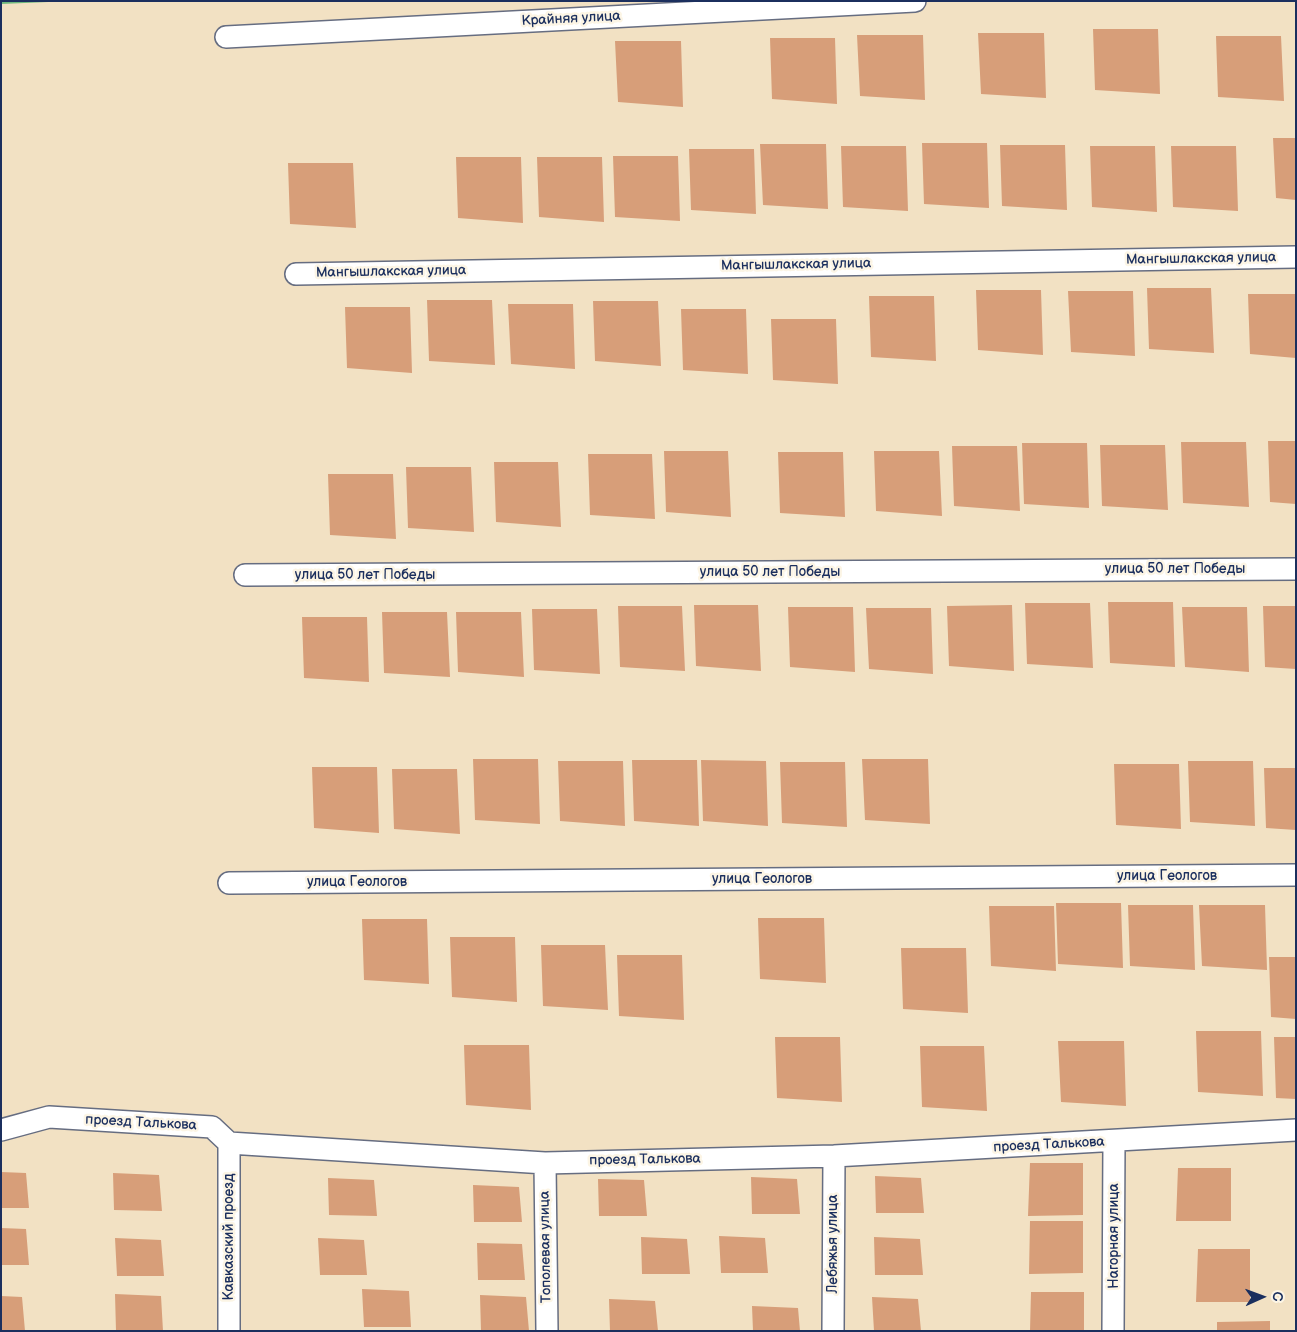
<!DOCTYPE html>
<meta charset="utf-8">
<style>
body{margin:0}
#map{position:relative;width:1297px;height:1332px;overflow:hidden;background:#f2e1c3;font-family:"Balsamiq Sans",sans-serif}
canvas{display:block}
.frame{position:absolute;inset:0;border:2px solid #1b2f5e;pointer-events:none}
.north{position:absolute;left:1237px;top:1272px;width:50px;height:50px;-webkit-text-stroke:4px #fcf5e5;paint-order:stroke;rotate:88deg;font-size:14px;font-weight:700;line-height:20px;text-align:center;color:#1b2f5e}
.north::after{content:'';display:block;margin:auto;width:18px;height:22px;background:#1b2f5e;clip-path:polygon(50% 0,100% 100%,50% 72%,0 100%)}
</style>
<div id="map">
<canvas width="1297" height="1332"></canvas>
<div class="frame"></div>
<div class="north">С</div>
</div>
<script>
const context = document.querySelector('canvas').getContext('2d');
context.lineJoin = 'round';
function paint(path, color) { context.fillStyle = color; context.fill(path, 'evenodd'); }
const shape = rows => new Path2D(rows.map(r => 'M' + r).join(''));
function trace(path, color, width, dash) { context.strokeStyle = color; context.lineWidth = width; context.lineCap = dash ? 'butt' : 'round'; context.setLineDash(dash || []); context.stroke(path); }
function write(font, color, halo, rows, align = 'center') {
  context.font = font + ' "Balsamiq Sans",sans-serif'; context.lineWidth = 5; context.setLineDash([]); context.textBaseline = 'middle'; context.strokeStyle = halo; context.fillStyle = color; for (const [text, x, y, turn = 0] of rows) {
    context.save(); context.translate(x, y); context.rotate((+turn || 0) * Math.PI / 180); context.textAlign = isNaN(turn) ? turn : align; if (halo) context.strokeText(text, 0, 0); context.fillText(text, 0, 0); context.restore();
  }
}
const forest = shape([
 [1,1,72,1,1,4]
]);
const building = shape([
 [1093,29,1158,29,1160,94,1095,90],
 [978,33,1044,33,1046,98,981,94],
 [857,35,923,35,925,100,860,96],
 [1216,36,1281,36,1284,101,1218,97],
 [770,38,835,38,837,104,772,99],
 [615,41,681,41,683,107,618,102],
 [1273,138,1296,138,1296,200,1276,198],
 [922,143,987,143,989,208,924,204],
 [760,144,826,144,828,209,763,205],
 [1000,145,1065,145,1067,210,1002,206],
 [841,146,906,146,908,211,843,207],
 [1090,146,1155,146,1157,212,1092,207],
 [1171,146,1236,146,1238,211,1173,207],
 [689,149,754,149,756,214,691,210],
 [613,156,678,156,680,221,615,217],
 [456,157,521,157,523,223,458,218],
 [537,157,602,157,604,222,539,217],
 [288,163,353,163,356,228,290,224],
 [1147,288,1211,288,1214,353,1149,349],
 [976,290,1041,290,1043,355,978,350],
 [1068,291,1133,291,1135,356,1071,352],
 [1248,294,1296,294,1296,358,1250,354],
 [869,296,934,296,936,361,871,357],
 [427,300,492,300,495,365,429,361],
 [593,301,658,301,661,366,595,361],
 [508,304,573,304,575,369,511,364],
 [345,307,410,307,412,373,347,368],
 [681,309,746,309,748,374,683,370],
 [771,319,836,319,838,384,773,380],
 [1268,441,1296,441,1296,504,1270,502],
 [1181,442,1246,442,1249,507,1183,503],
 [1022,443,1087,443,1089,508,1024,504],
 [1100,445,1165,445,1168,510,1102,506],
 [952,446,1017,446,1020,511,954,506],
 [664,451,728,451,731,517,666,512],
 [874,451,939,451,942,516,876,511],
 [778,452,843,452,845,517,780,513],
 [588,454,652,454,655,519,590,515],
 [494,462,558,462,561,527,496,522],
 [406,467,471,467,474,532,408,528],
 [328,474,393,474,396,539,330,535],
 [1108,602,1173,602,1175,667,1110,663],
 [1025,603,1090,603,1093,668,1027,664],
 [694,605,758,605,761,671,696,666],
 [1012,605,1014,671,949,666,947,606],
 [618,606,682,606,685,671,620,667],
 [1263,606,1296,606,1296,669,1265,667],
 [788,607,853,607,855,672,790,667],
 [1182,607,1247,607,1249,672,1185,667],
 [866,608,931,608,933,674,869,669],
 [532,609,597,609,600,674,534,670],
 [382,612,447,612,450,677,384,673],
 [456,612,521,612,524,677,458,672],
 [302,617,367,617,369,682,304,678],
 [473,759,538,759,540,824,475,820],
 [862,759,928,759,930,824,865,820],
 [632,760,697,760,699,826,634,821],
 [701,760,766,761,768,826,703,821],
 [558,761,623,761,625,826,560,821],
 [1188,761,1253,761,1255,826,1190,822],
 [780,762,845,762,847,827,782,823],
 [1114,764,1179,764,1181,829,1116,825],
 [312,767,377,767,379,833,314,828],
 [1264,768,1296,768,1296,830,1266,828],
 [392,769,457,769,460,834,394,829],
 [1056,903,1121,903,1123,968,1058,964],
 [1128,905,1193,905,1195,970,1130,966],
 [1199,905,1265,905,1267,970,1202,966],
 [989,906,1054,906,1056,971,991,966],
 [758,918,824,918,826,983,760,979],
 [362,919,427,919,429,984,364,980],
 [450,937,515,937,517,1002,452,997],
 [541,945,605,945,608,1010,543,1006],
 [901,948,966,948,968,1013,903,1009],
 [617,955,682,955,684,1020,619,1016],
 [1269,957,1296,957,1296,1019,1271,1017],
 [1196,1031,1261,1031,1263,1096,1198,1092],
 [775,1037,840,1037,842,1102,777,1098],
 [1274,1037,1296,1037,1296,1099,1276,1098],
 [1058,1041,1124,1041,1126,1106,1061,1102],
 [464,1045,529,1045,531,1110,466,1105],
 [920,1046,984,1046,987,1111,922,1107],
 [1030,1163,1083,1163,1083,1215,1028,1216],
 [1178,1168,1231,1168,1231,1221,1176,1221],
 [1,1172,26,1173,29,1208,1,1208],
 [113,1173,159,1175,162,1211,114,1210],
 [875,1176,921,1178,924,1213,876,1213],
 [751,1177,797,1179,800,1214,752,1214],
 [328,1178,374,1180,377,1216,329,1215],
 [598,1179,644,1180,647,1216,599,1216],
 [473,1185,519,1187,522,1222,474,1222],
 [1030,1221,1083,1221,1083,1273,1029,1274],
 [1,1228,26,1229,29,1265,1,1265],
 [719,1236,765,1238,768,1273,721,1273],
 [641,1237,687,1239,690,1274,642,1274],
 [874,1237,920,1239,923,1275,875,1275],
 [115,1238,161,1240,164,1276,117,1276],
 [318,1238,364,1240,367,1275,320,1275],
 [477,1243,522,1244,525,1280,478,1280],
 [1198,1249,1250,1249,1250,1302,1196,1302],
 [362,1289,409,1291,411,1327,364,1327],
 [1031,1292,1084,1292,1084,1331,1030,1331],
 [115,1294,161,1296,163,1331,116,1331],
 [480,1295,526,1297,529,1331,481,1331],
 [1,1296,22,1297,25,1331,1,1331],
 [872,1297,918,1299,921,1331,874,1331],
 [609,1299,655,1301,658,1331,610,1331],
 [752,1306,798,1308,800,1331,753,1331],
 [1270,1321,1270,1331,1217,1331,1217,1322]
]);
const minor = shape([
 [226,37,915,1],
 [296,274,1296,257],
 [245,575,1296,569],
 [229,883,1296,875],
 [1,1130,49,1117,212,1127,229,1143,545,1163,834,1156,1296,1130],
 [545,1163,547,1331],
 [229,1331,229,1143],
 [833,1331,834,1156],
 [1113,1331,1114,1141]
]);
const streetNames = [
 ["Крайняя улица",571,19,-3],
 ["Мангышлакская улица",1201,259,-1],
 ["Мангышлакская улица",796,265,-1],
 ["Мангышлакская улица",391,272,-1],
 ["улица 50 лет Победы",1175,569],
 ["улица 50 лет Победы",770,572],
 ["улица 50 лет Победы",365,575],
 ["улица Геологов",1167,876],
 ["улица Геологов",762,879],
 ["улица Геологов",357,882],
 ["проезд Талькова",141,1123,3],
 ["проезд Талькова",1049,1145,-3],
 ["проезд Талькова",645,1160,-1],
 ["Нагорная улица",1114,1236,-90],
 ["Кавказский проезд",229,1237,-90],
 ["Лебяжья улица",833,1244,-90],
 ["Тополевая улица",546,1247,-91]
];
paint(forest, '#6eb87e');
paint(building, '#d79e79');
trace(minor, '#666d81', 24);
trace(minor, '#fff', 21);
write('14px', '#1b2f5e', '#fcf5e5', streetNames);
</script>
